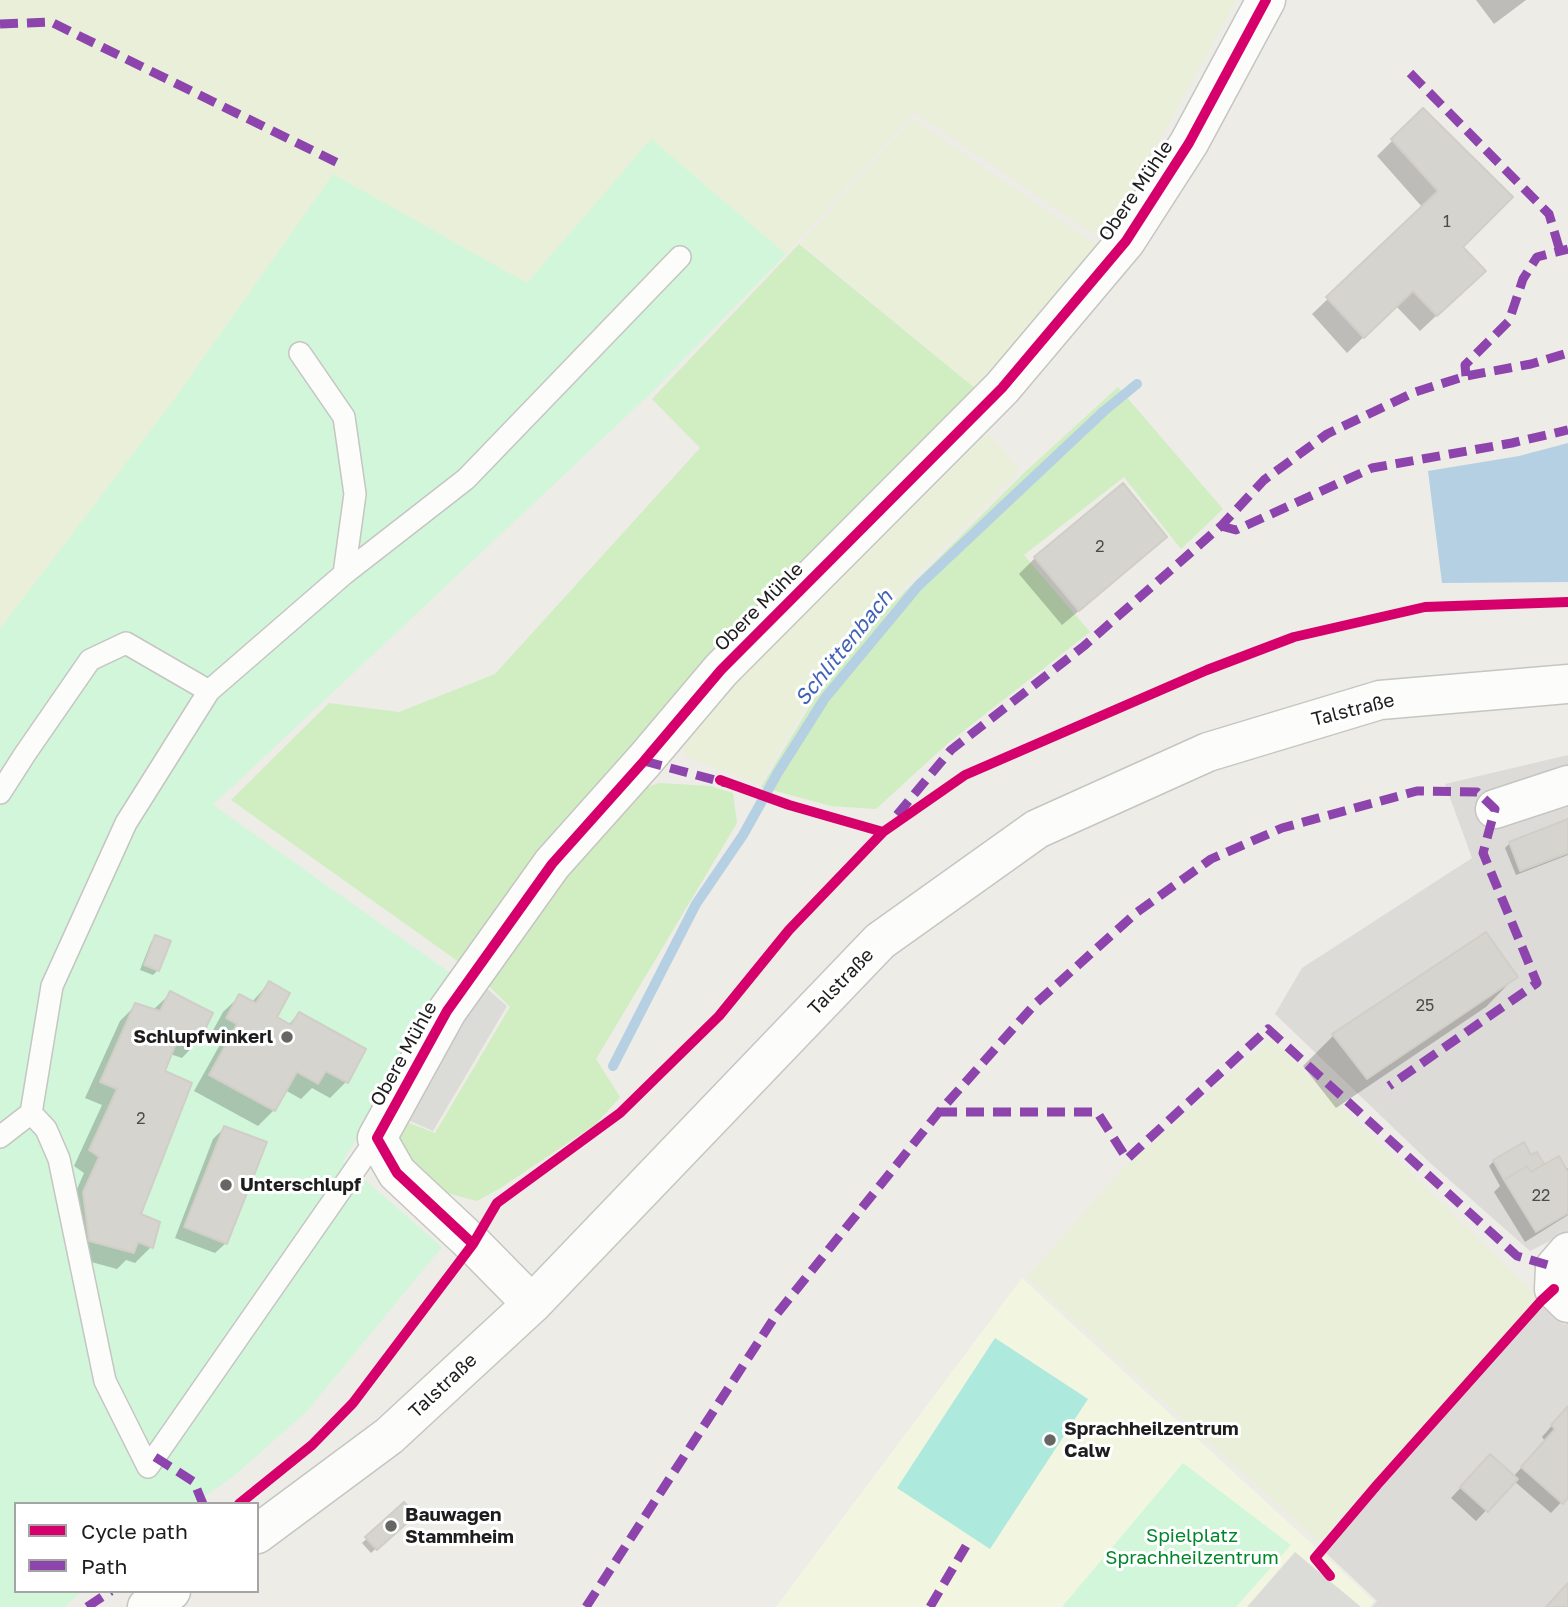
<!DOCTYPE html>
<meta charset="utf-8">
<style>
body{margin:0}
#map{position:relative;width:1568px;height:1607px;overflow:hidden;background:#edece6;font-family:"Golos Text",sans-serif}
canvas{display:block}
.legend{position:absolute;left:14px;top:1502px;width:245px;height:91px;box-sizing:border-box;background:#fff;border:2px solid #a5a5a5;margin:0;padding:9px 12px;list-style:none;font-size:21px;color:#1e1e1e}
.legend li{display:flex;align-items:center;gap:14px;height:35px}
.legend b{width:35px;border:2px solid #a5a5a5}
</style>
<div id="map">
<canvas width="1568" height="1607"></canvas>
<ul class="legend">
<li><b style="height:9px;background:#d6006c"></b>Cycle path</li>
<li><b style="height:9px;background:#8e44ad"></b>Path</li>
</ul>
</div>
<script>
const context = document.querySelector('canvas').getContext('2d');
context.lineJoin = 'round';
function paint(path, color) { context.fillStyle = color; context.fill(path, 'evenodd'); }
const shape = rows => new Path2D(rows.map(r => 'M' + r).join(''));
function trace(path, color, width, dash) { context.strokeStyle = color; context.lineWidth = width; context.lineCap = dash ? 'butt' : 'round'; context.setLineDash(dash || []); context.stroke(path); }
function write(font, color, halo, rows, align = 'center') {
  context.font = font + ' "Golos Text",sans-serif'; context.lineWidth = 6; context.setLineDash([]); context.textBaseline = 'middle'; context.strokeStyle = halo; context.fillStyle = color; for (const [text, x, y, turn = 0] of rows) {
    context.save(); context.translate(x, y); context.rotate((+turn || 0) * Math.PI / 180); context.textAlign = isNaN(turn) ? turn : align; if (halo) context.strokeText(text, 0, 0); context.fillText(text, 0, 0); context.restore();
  }
}
const residential = shape([
 [1568,755,1568,1232,1530,1251,1428,1161,1275,1014,1302,968,1472,858,1445,784],
 [1544,1302,1564,1325,1568,1322,1568,1607,1372,1607,1377,1601,1325,1552]
]);
const education = shape([
 [1022,1278,1374,1601,1369,1607,776,1607]
]);
const farmland = shape([
 [0,0,1236,0,1104,241,914,112,786,254,651,139,527,283,333,174,176,397,0,629],
 [913,119,1099,247,982,394,801,243],
 [987,433,1020,470,839,651,759,784,687,757,683,749,698,721],
 [1271,1039,1539,1297,1319,1542,1027,1277,1126,1166]
]);
const grass = shape([
 [799,244,982,394,466,967,231,800,329,703,399,712,495,674,700,448,652,399],
 [1118,387,1223,509,1181,549,1124,477,1024,555,1090,632,947,744,876,809,831,806,761,787,841,655,1024,473],
 [659,783,710,786,733,793,737,823,596,1059,620,1097,596,1124,502,1187,477,1201,443,1192,406,1158,400,1138,404,1121,435,1133,510,1007,486,983,629,794]
]);
const park = shape([
 [651,139,786,254,651,393,213,805,456,977,343,1161,442,1247,307,1411,235,1475,194,1504,16,1504,16,1591,83,1591,64,1607,0,1607,0,629,176,397,333,174,527,283],
 [1183,1463,1291,1545,1236,1607,1062,1607]
]);
const pitch = shape([
 [995,1338,1088,1399,990,1549,897,1488]
]);
const parking = shape([
 [485,987,507,1006,433,1131,406,1119],
 [1295,1552,1361,1607,1247,1607]
]);
const water = shape([
 [1568,443,1568,582,1442,583,1428,471,1519,456]
]);
const shadow = shape([
 [1476,0,1526,0,1494,24],
 [1423,110,1461,247,1467,287,1420,331,1396,306,1347,353,1312,314,1423,208,1377,156],
 [1164,537,1148,553,1062,625,1019,574,1035,558],
 [1568,821,1568,855,1516,875,1505,848,1510,843],
 [1486,935,1516,976,1486,1007,1336,1108,1303,1066,1333,1036],
 [156,937,158,970,153,975,140,970,151,942],
 [269,983,274,1017,288,1025,299,1014,364,1049,346,1082,330,1098,312,1088,301,1099,285,1090,274,1110,258,1126,194,1091,222,1041,211,1034,223,1012,240,996,251,1003],
 [171,993,198,1041,182,1058,170,1054,163,1072,139,1215,151,1247,135,1263,126,1260,117,1269,73,1257,68,1210,84,1173,74,1166,102,1105,85,1098,120,1021,136,1005,154,1009],
 [224,1128,226,1243,215,1253,175,1238,213,1139],
 [1494,1161,1524,1175,1565,1170,1568,1168,1568,1215,1525,1242,1494,1192,1500,1186,1489,1166],
 [1568,1407,1568,1495,1551,1513,1514,1481,1476,1521,1451,1498,1480,1467,1513,1477,1545,1441,1542,1437],
 [404,1505,413,1515,371,1553,362,1543]
]);
const stream = shape([
 [613,1066,696,904,743,835,777,774,825,698,918,586,1104,411,1137,384]
]);
const building = shape([
 [1423,108,1513,197,1463,247,1486,271,1437,316,1413,291,1364,338,1326,297,1438,191,1391,139,1423,108],
 [1123,483,1167,537,1079,611,1034,557,1123,483],
 [1568,819,1568,853,1520,871,1509,842,1568,819],
 [1486,932,1518,977,1367,1079,1332,1034,1486,932],
 [155,935,171,941,159,971,144,965,155,935],
 [269,981,290,993,277,1017,291,1025,299,1012,366,1049,348,1083,326,1071,318,1084,297,1072,275,1111,209,1075,237,1024,226,1018,239,994,256,1003,269,981],
 [170,991,213,1013,199,1042,179,1036,165,1071,192,1083,141,1214,160,1222,153,1248,138,1242,134,1253,89,1241,83,1192,99,1157,89,1150,117,1089,100,1082,135,1003,160,1011,170,991],
 [224,1126,267,1142,227,1244,184,1227,224,1126],
 [1524,1142,1531,1155,1537,1152,1544,1164,1531,1172,1527,1166,1504,1180,1493,1160,1524,1142],
 [1559,1156,1568,1172,1568,1213,1536,1232,1504,1180,1527,1166,1531,1172,1559,1156],
 [1568,1406,1568,1498,1563,1504,1521,1467,1555,1429,1551,1425,1568,1406],
 [1490,1454,1518,1479,1488,1512,1460,1487,1490,1454],
 [404,1502,416,1515,377,1550,365,1537,404,1502],
 [1568,1583,1568,1607,1546,1607,1568,1583]
]);
const lane = shape([
 [300,353,344,417,355,494,344,574],
 [0,793,25,754,90,660,126,643,209,691],
 [31,1113,46,1129,59,1159,105,1381,148,1467,377,1138],
 [0,1137,31,1113,52,986,126,823,209,691,344,574,466,479,680,257]
]);
const street = shape([
 [1495,809,1568,785],
 [1568,1252,1555,1267,1554,1289,1568,1303],
 [532,1304,473,1244,397,1173,377,1138,447,1011,552,864,644,761,721,670,1002,388,1126,241,1189,143,1266,0],
 [257,1534,389,1436,532,1304,880,941,1037,829,1208,752,1380,700,1568,684],
 [147,1607,171,1591]
]);
const quiet = shape([
 [0,24,51,22,344,166],
 [1410,73,1549,214,1560,251],
 [1466,376,1465,365,1509,321,1523,279,1537,257,1568,249],
 [1221,526,1236,530,1372,468,1512,443,1568,430],
 [644,761,726,783],
 [897,815,951,750,1084,646,1221,526,1264,480,1327,434,1415,392,1466,376,1531,364,1568,353],
 [939,1112,1097,1112,1127,1159,1268,1029,1517,1256,1555,1267],
 [155,1457,194,1482,203,1504],
 [87,1607,111,1591],
 [586,1607,776,1315,939,1112,1035,1004,1136,913,1211,859,1282,828,1417,791,1477,792,1495,809,1483,853,1537,983,1389,1086],
 [930,1607,966,1546]
]);
const cycleway = shape([
 [720,780,789,805,883,832],
 [473,1244,397,1173,377,1138,447,1011,552,864,644,761,721,670,1002,388,1126,241,1189,143,1266,0],
 [239,1504,312,1445,353,1403,473,1244,497,1203,620,1113,719,1016,789,930,883,832,965,775,1207,670,1294,637,1425,607,1568,602],
 [1330,1576,1315,1558,1377,1485,1541,1301,1554,1289]
]);
const markers = [
 [287,1037,7,"#666664"],
 [226,1185,7,"#666664"],
 [1050,1440,7,"#666664"],
 [391,1526,7,"#666664"]
];
const numberNames = [
 ["1",1447,222],
 ["2",1100,547],
 ["25",1425,1006],
 ["2",141,1119],
 ["22",1541,1196]
];
const streetNames = [
 ["Obere Mühle",1136,191,-56],
 ["Obere Mühle",759,607,-45],
 ["Talstraße",1353,710,-14],
 ["Talstraße",841,982,-46],
 ["Obere Mühle",404,1054,-61],
 ["Talstraße",443,1386,-43]
];
const poiNames = [
 ["Schlupfwinkerl",273,1037,"right"],
 ["Unterschlupf",240,1185],
 ["Sprachheilzentrum",1064,1429],
 ["Calw",1064,1451],
 ["Bauwagen",405,1515],
 ["Stammheim",405,1537]
];
const parkNames = [
 ["Spielplatz",1192,1536],
 ["Sprachheilzentrum",1192,1558]
];
const waterNames = [
 ["Schlittenbach",844,648,-51]
];
paint(residential, '#dcdbd8');
paint(education, '#f2f6e1');
paint(farmland, '#e9efd8');
paint(grass, '#d0eec2');
paint(park, '#d2f6da');
paint(pitch, '#aee9dd');
paint(parking, '#dbdbd8');
paint(water, '#b6d0e3');
paint(shadow, '#0003');
trace(stream, '#b6d0e3', 10);
paint(building, '#d6d4cf');
trace(building, '#d0cec7', 2);
trace(lane, '#c5c5c2', 24);
trace(street, '#c5c5c2', 41);
trace(lane, '#fcfcfb', 21);
trace(street, '#fcfcfb', 38);
trace(quiet, '#8e44ad', 9, [18, 9]);
trace(cycleway, '#d6006c', 10);
for (const [x, y, r, color] of markers) { const dot = new Path2D(); dot.arc(x, y, r, 0, 2 * Math.PI); context.fillStyle = color; context.fill(dot); trace(dot, '#fff', 2.5); }
write('16px', '#4d4c4b', null, numberNames);
write('19px', '#1e1e1e', '#fff', streetNames);
write('bold 19px', '#1e1e1e', '#fff', poiNames, 'left');
write('19px', '#01872b', '#fff', parkNames);
write('italic 21px', '#4162b7', '#fff', waterNames);
</script>
